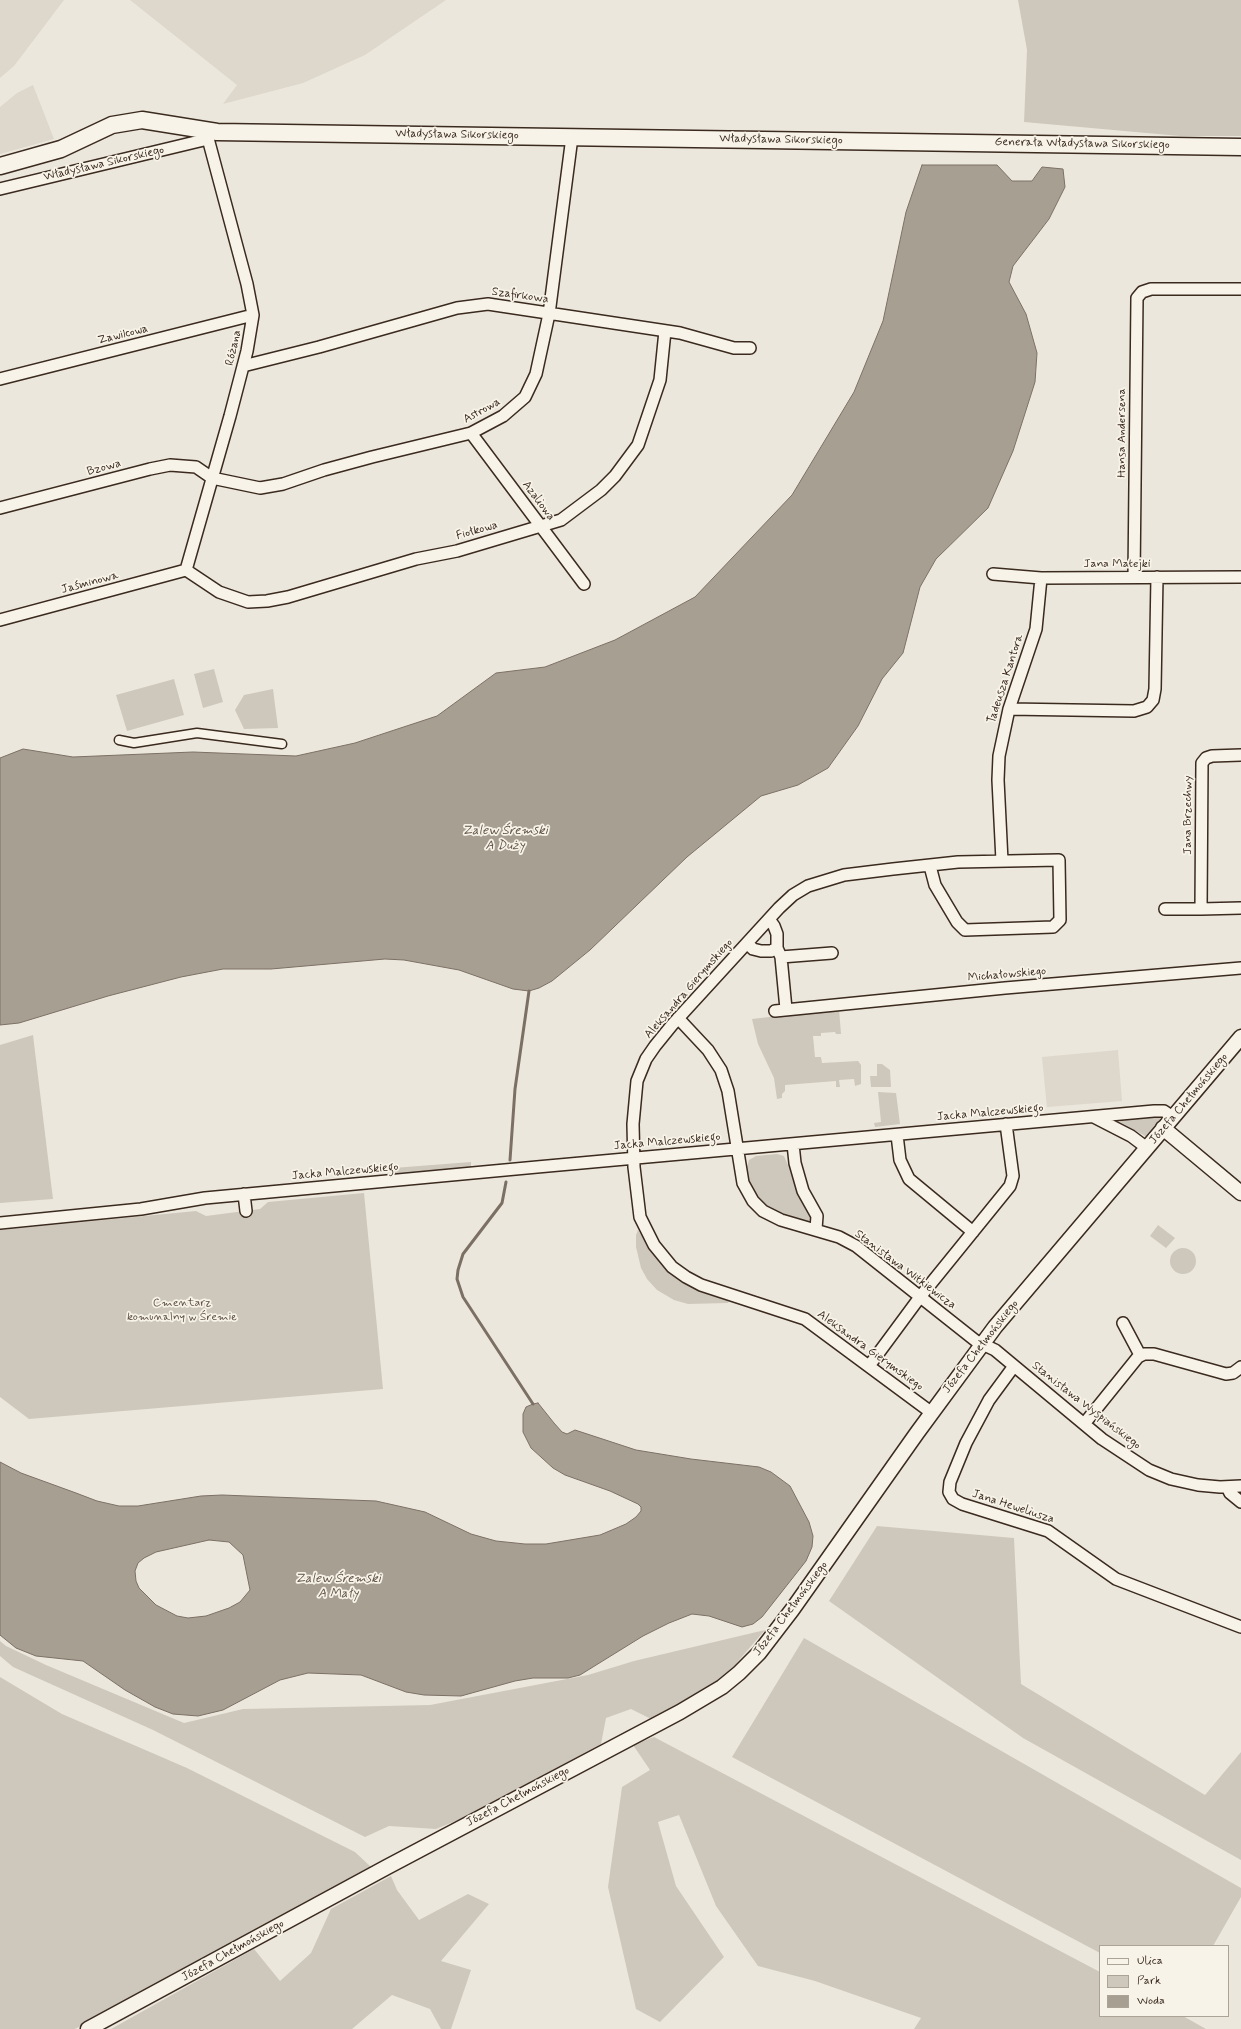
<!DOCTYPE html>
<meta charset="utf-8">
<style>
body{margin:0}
#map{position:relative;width:1241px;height:2029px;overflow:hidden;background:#ece7dc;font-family:Mynerve,sans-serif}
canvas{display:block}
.legend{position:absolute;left:1099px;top:1945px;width:130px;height:72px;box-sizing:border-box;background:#f7f3e8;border:1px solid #aca397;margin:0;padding:5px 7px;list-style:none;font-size:12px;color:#3b2a1e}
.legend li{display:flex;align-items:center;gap:8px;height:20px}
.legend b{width:20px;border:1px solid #aca397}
</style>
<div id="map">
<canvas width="1241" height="2029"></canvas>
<ul class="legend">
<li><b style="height:5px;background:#f7f3e8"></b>Ulica</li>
<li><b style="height:11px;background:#cec8bc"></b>Park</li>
<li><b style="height:11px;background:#a89f93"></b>Woda</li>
</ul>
</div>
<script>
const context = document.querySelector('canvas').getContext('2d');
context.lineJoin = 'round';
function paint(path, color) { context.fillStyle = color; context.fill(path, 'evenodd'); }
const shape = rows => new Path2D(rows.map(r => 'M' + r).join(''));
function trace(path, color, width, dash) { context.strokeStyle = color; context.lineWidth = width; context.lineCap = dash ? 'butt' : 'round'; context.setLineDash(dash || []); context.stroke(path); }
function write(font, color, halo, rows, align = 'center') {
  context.font = font + ' Mynerve,sans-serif'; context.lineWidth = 3.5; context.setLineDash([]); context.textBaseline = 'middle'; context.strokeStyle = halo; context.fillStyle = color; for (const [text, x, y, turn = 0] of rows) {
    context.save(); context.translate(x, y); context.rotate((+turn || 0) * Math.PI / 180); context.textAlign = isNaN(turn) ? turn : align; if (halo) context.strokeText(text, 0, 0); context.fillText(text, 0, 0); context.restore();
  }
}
const built = shape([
 [0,0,64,0,14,66,0,78],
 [130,0,446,0,365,55,303,83,223,104,237,85],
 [33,85,54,139,0,154,0,107,17,93],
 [1118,1050,1122,1101,1047,1107,1042,1057]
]);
const green = shape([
 [1018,0,1241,0,1241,136,1180,136,1024,122,1027,50],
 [214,669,223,702,203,708,194,674],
 [174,679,184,715,127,731,116,695],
 [273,689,278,728,244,729,235,710,244,695],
 [839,1009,841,1034,836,1034,835,1032,821,1033,821,1036,813,1036,815,1057,821,1057,822,1063,858,1061,861,1065,861,1084,855,1086,854,1079,839,1080,840,1087,836,1087,836,1081,785,1085,785,1091,782,1094,782,1098,777,1099,774,1078,758,1044,752,1019],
 [33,1035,53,1199,0,1203,0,1045],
 [877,1064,882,1064,890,1070,891,1087,871,1087,870,1076,877,1076],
 [878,1092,896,1093,900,1124,875,1127,874,1123,881,1122],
 [1155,1117,1159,1117,1161,1121,1147,1137,1120,1122,1122,1119],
 [777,1154,784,1156,788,1165,791,1164,801,1197,812,1217,810,1221,804,1222,773,1212,760,1202,748,1184,745,1167,747,1167,749,1160,756,1156],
 [471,1162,471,1167,396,1174,392,1172,393,1168],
 [364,1193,383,1389,29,1419,0,1397,0,1230,196,1211,206,1216,260,1209,268,1202],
 [1158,1225,1175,1238,1166,1248,1150,1236],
 [638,1230,651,1250,729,1300,728,1303,688,1304,674,1300,657,1290,647,1279,641,1268,636,1247,636,1235],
 '1170 1261a13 13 0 1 1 26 0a13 13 0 1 1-26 0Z',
 [877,1526,1014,1538,1021,1684,1205,1795,1241,1752,1241,1860,1023,1738,829,1601],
 [765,1630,727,1674,699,1693,651,1719,631,1709,606,1718,601,1744,470,1815,436,1829,389,1826,365,1837,153,1730,13,1667,0,1656,0,1641,6,1646,46,1665,184,1723,243,1709,430,1705,588,1675,634,1661],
 [804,1638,1241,1888,1241,1897,1213,1946,1100,1946,1100,1953,732,1757],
 [0,1677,62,1714,187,1768,355,1852,371,1867,234,1945,75,2029,0,2029],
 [654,1737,1100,1972,1100,2016,1183,2016,1206,2029,914,2029,921,2018,815,1981,758,1966,716,1906,679,1815,658,1822,676,1886,724,1957,660,2022,636,2009,608,1887,622,1787,650,1770,633,1745],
 [391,1876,397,1890,419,1920,468,1894,489,1904,441,1961,471,1970,451,2029,441,2029,430,2009,392,1995,352,2029,111,2029,254,1949,280,1981,311,1953,331,1909]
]);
const water = shape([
 [922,165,997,165,1012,181,1032,181,1042,167,1063,169,1065,187,1049,219,1013,266,1009,282,1026,314,1037,353,1035,382,1013,451,988,508,936,559,920,587,903,653,882,679,858,726,828,768,798,785,761,796,687,857,590,950,552,981,539,988,529,991,513,989,459,970,404,960,385,959,271,969,223,969,181,977,108,996,19,1023,0,1025,0,758,23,749,73,757,193,752,296,756,355,743,437,716,496,673,545,667,615,640,695,597,792,495,854,392,883,321,906,212,922,165],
 [538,1403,554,1423,562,1432,567,1434,575,1430,636,1450,691,1459,759,1467,771,1472,790,1486,809,1522,813,1536,812,1547,806,1561,762,1617,753,1624,742,1627,709,1616,692,1614,669,1623,643,1636,580,1675,568,1678,533,1678,515,1681,461,1696,424,1695,406,1692,361,1675,308,1673,280,1680,223,1710,198,1716,173,1714,155,1707,125,1690,83,1661,36,1656,16,1648,0,1635,0,1462,21,1473,76,1493,97,1501,119,1506,138,1506,201,1496,222,1495,376,1501,425,1512,471,1534,496,1541,525,1544,546,1544,600,1535,626,1524,636,1517,641,1511,641,1507,638,1504,610,1491,565,1475,553,1468,531,1448,523,1432,523,1414,526,1407,533,1404,538,1403],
 [209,1540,229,1542,243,1555,250,1590,240,1602,229,1608,206,1616,188,1618,177,1616,156,1605,139,1588,136,1581,135,1571,138,1563,144,1558,156,1552,209,1540]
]);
const stream = shape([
 [510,1160,515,1089,529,991],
 [506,1182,502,1203,463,1254,458,1270,457,1279,463,1297,533,1404]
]);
const pedestrian = shape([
 [119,740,134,743,197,733,282,744]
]);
const minor = shape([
 [0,189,208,139],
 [243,366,319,347,457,308,488,304,680,333,734,348,750,348],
 [0,379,253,315],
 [471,433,584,584],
 [0,508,150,469,170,465,196,467,212,478,260,488,283,484,324,470,372,457,471,433,503,416,525,397,536,374,549,314,572,137],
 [186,570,219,592,248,602,267,601,288,597,416,559,457,551,561,520,601,490,615,476,638,445,660,380,665,331],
 [186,570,230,416,247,351,253,315,247,284,206,131],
 [993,574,1041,578,1241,577],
 [1134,577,1137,298,1142,292,1151,289,1241,289],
 [0,620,186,570],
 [1009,709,1134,711,1147,707,1153,700,1155,689,1157,577],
 [1241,755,1212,756,1206,758,1202,763,1201,909,1241,908],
 [1002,861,998,780,999,756,1009,709,1036,629,1041,578],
 [930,866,935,885,957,922,965,930,1053,927,1060,920,1059,860,958,862,893,869,844,875,808,886,793,895,779,908,672,1025,655,1046,646,1059,637,1081,633,1124,634,1167,640,1217,654,1245,672,1267,686,1277,701,1285,805,1319,932,1413],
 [1165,909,1201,909],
 [769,919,774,926,777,934,777,948,781,957,786,1009],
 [747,943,753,949,761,951,771,951,777,948],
 [781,957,832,953],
 [775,1011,1005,988,1241,968],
 [678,1018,708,1050,721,1070,728,1091,743,1183,753,1201,763,1211,781,1220,839,1237,856,1246,976,1341,995,1350,1102,1439,1149,1470,1171,1479,1198,1485,1220,1487,1241,1486],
 [1094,1117,1131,1136,1147,1148],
 [897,1135,900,1160,909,1179,973,1232],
 [793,1144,795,1163,803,1191,817,1216,816,1229],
 [244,1194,246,1211],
 [0,1223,141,1209,205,1198,537,1167,1154,1111,1164,1111,1173,1117],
 [1123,1323,1140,1355],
 [869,1366,920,1297,1010,1186,1013,1176,1006,1124],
 [1014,1366,989,1400,966,1443,950,1482,949,1492,953,1499,962,1504,1048,1531,1116,1579,1241,1627],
 [1084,1424,1138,1357,1144,1354,1154,1354,1226,1374,1233,1373,1241,1367],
 [1227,1487,1230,1493,1241,1502]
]);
const tertiary = shape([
 [1163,1128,1241,1193],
 [88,2029,387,1867,680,1712,722,1687,739,1673,759,1653,792,1610,917,1433,995,1327,1241,1037]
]);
const secondary = shape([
 [0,166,61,149,112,125,142,120,217,132,1241,147]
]);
const streetNames = [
 ["Władysława Sikorskiego",457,135,1],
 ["Władysława Sikorskiego",781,140,1],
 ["Generała Władysława Sikorskiego",1082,144,1],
 ["Władysława Sikorskiego",104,164,-13],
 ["Szafirkowa",520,296,8],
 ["Zawilcowa",123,335,-14],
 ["Różana",234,348,-77],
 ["Astrowa",482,411,-29],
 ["Hansa Andersena",1122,433,-90],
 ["Bzowa",104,468,-15],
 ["Azaliowa",538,501,53],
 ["Fiołkowa",477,531,-16],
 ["Jana Matejki",1117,564],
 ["Jaśminowa",90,583,-15],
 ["Tadeusza Kantora",1006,679,-72],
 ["Jana Brzechwy",1188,815,-90],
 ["Michałowskiego",1007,975,-5],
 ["Aleksandra Gierymskiego",689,989,-49],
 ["Józefa Chełmońskiego",1189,1099,-50],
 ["Jacka Malczewskiego",990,1113,-5],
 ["Jacka Malczewskiego",667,1142,-5],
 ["Jacka Malczewskiego",345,1172,-5],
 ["Stanisława Witkiewicza",905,1270,37],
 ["Józefa Chełmońskiego",981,1347,-52],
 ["Aleksandra Gierymskiego",870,1351,36],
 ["Stanisława Wyspiańskiego",1086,1406,38],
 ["Jana Heweliusza",1013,1507,18],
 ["Józefa Chełmońskiego",791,1609,-53],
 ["Józefa Chełmońskiego",518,1797,-28],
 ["Józefa Chełmońskiego",233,1951,-29]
];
const parkNames = [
 ["Cmentarz",182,1303],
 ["komunalny w Śremie",182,1317]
];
const waterNames = [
 ["Zalew Śremski",505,831],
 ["A Duży",505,846],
 ["Zalew Śremski",338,1579],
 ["A Mały",338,1594]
];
paint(built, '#ddd7cc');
paint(green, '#cec8bc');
paint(water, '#a89f93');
trace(water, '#7c7064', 1);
trace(stream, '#7c7064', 3);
trace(pedestrian, '#3b2a1e', 11);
trace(minor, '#3b2a1e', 14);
trace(tertiary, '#3b2a1e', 17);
trace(secondary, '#3b2a1e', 19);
trace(pedestrian, '#f7f3e8', 8);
trace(minor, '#f7f3e8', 11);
trace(tertiary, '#f7f3e8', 14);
trace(secondary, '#f7f3e8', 16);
write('12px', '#3b2a1e', '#f7f3e8', streetNames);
write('12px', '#605246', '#f7f3e8', parkNames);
write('italic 13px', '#615347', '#f7f3e8', waterNames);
</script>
